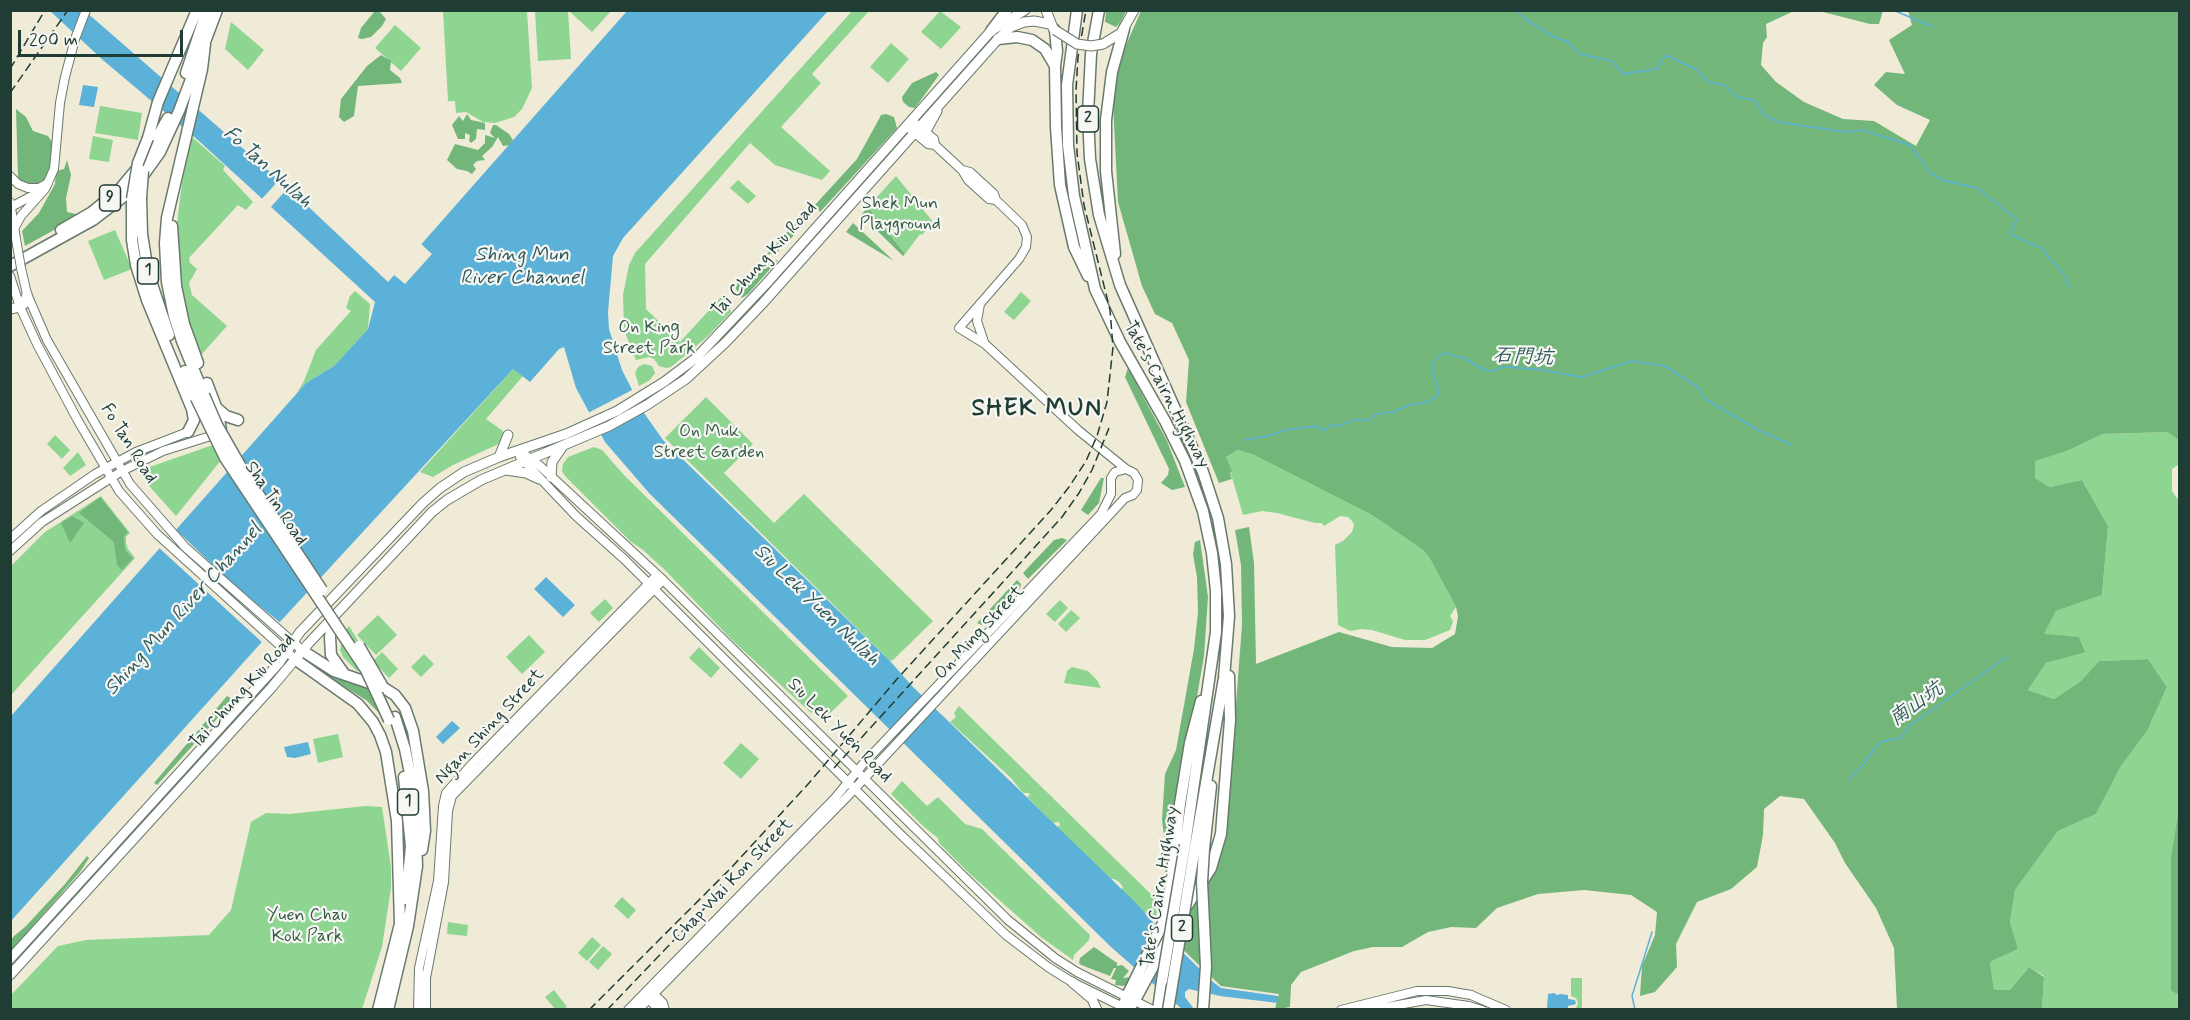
<!DOCTYPE html>
<meta charset="utf-8">
<style>
body{margin:0}
#map{position:relative;width:2190px;height:1020px;overflow:hidden;background:#f0ebd7;font-family:Mynerve,sans-serif}
canvas{display:block}
.frame{position:absolute;inset:0;border:12px solid #1f3d34;pointer-events:none}
.scale{position:absolute;left:18px;top:30px;width:165px;height:27px;box-sizing:border-box;border:3px solid #1f3d34;border-top:0;padding-left:8px;font-size:18px;line-height:21px;white-space:nowrap;color:#1f3d34;-webkit-text-stroke:4px #f6f6f2;paint-order:stroke}
</style>
<div id="map">
<canvas width="2190" height="1020"></canvas>
<div class="frame"></div>
<div class="scale">200 m</div>
</div>
<script>
const context = document.querySelector('canvas').getContext('2d');
context.lineJoin = 'round';
function paint(path, color) { context.fillStyle = color; context.fill(path, 'evenodd'); }
const shape = rows => new Path2D(rows.map(r => 'M' + r).join(''));
function trace(path, color, width, dash) { context.strokeStyle = color; context.lineWidth = width; context.lineCap = dash ? 'butt' : 'round'; context.setLineDash(dash || []); context.stroke(path); }
function write(font, color, halo, rows, align = 'center') {
  context.font = font + ' Mynerve,"LXGW WenKai TC",sans-serif'; context.lineWidth = 4.5; context.setLineDash([]); context.textBaseline = 'middle'; context.strokeStyle = halo; context.fillStyle = color; for (const [text, x, y, turn = 0] of rows) {
    context.save(); context.translate(x, y); context.rotate((+turn || 0) * Math.PI / 180); context.textAlign = isNaN(turn) ? turn : align; if (halo) context.strokeText(text, 0, 0); context.fillText(text, 0, 0); context.restore();
  }
}
const green = shape([
 [853,10,869,11,812,74,821,83,781,127,830,171,822,180,775,165,750,143,645,264,646,309,680,342,723,295,728,303,731,312,707,337,671,367,666,368,659,366,654,359,649,357,636,360,624,330,623,295,629,265,635,253],
 [443,11,527,11,532,88,522,109,514,117,495,123,483,122,466,112,456,113,455,101,448,101],
 [535,11,568,11,571,59,538,61],
 [569,11,569,10,611,11,592,32],
 [940,11,961,27,941,49,921,32],
 [231,22,264,50,248,70,225,49],
 [395,25,421,48,401,71,375,48],
 [891,43,909,59,888,83,870,67],
 [100,106,142,113,138,140,95,133],
 [93,136,113,140,109,162,89,159],
 [192,137,225,166,223,170,253,202,246,210,238,205,189,258,190,263,197,269,189,283,192,295,227,326,201,355,183,307,179,285,176,231,182,183],
 [896,176,933,222,922,235,920,234,905,254,868,207],
 [738,180,756,196,748,204,730,188],
 [115,230,132,269,104,280,88,241],
 [355,291,370,304,368,329,334,366,306,383,297,393,304,381,316,350,351,311,346,308,350,296],
 [1021,292,1031,301,1014,320,1004,312],
 [644,364,652,366,655,373,650,380,639,386,635,373,638,367],
 [513,369,523,376,486,419,503,431,503,442,453,465,433,477,420,472],
 [706,397,753,444,724,473,774,523,804,494,933,621,893,660,890,661,869,640,665,438],
 [2169,432,2180,440,2179,464,2172,469,2172,491,2180,502,2180,810,2171,856,2171,991,2179,995,2179,1009,2042,1009,2044,976,2029,967,2010,990,1994,991,1990,962,2018,949,2010,922,2015,890,2058,831,2096,814,2121,766,2147,731,2167,687,2148,659,2099,661,2081,681,2054,699,2028,690,2046,663,2084,651,2079,637,2043,635,2056,611,2102,595,2108,526,2082,480,2050,487,2035,478,2035,460,2067,451,2103,434],
 [55,435,70,450,62,459,47,444],
 [210,446,214,446,222,459,176,516,151,488,141,475,141,470],
 [594,447,602,450,624,475,848,696,825,718,816,708,811,713,732,640,665,570,643,550,630,541,565,476,562,471,563,464,568,457],
 [1238,450,1254,455,1372,515,1423,550,1429,557,1456,607,1450,616,1453,621,1450,630,1425,640,1405,640,1372,630,1362,629,1350,631,1338,625,1335,545,1343,541,1352,532,1354,525,1352,521,1348,517,1340,516,1324,526,1322,523,1315,523,1277,513,1262,511,1243,515,1226,457],
 [78,452,86,465,70,476,63,468],
 [101,496,130,533,126,537,126,543,128,549,135,558,11,695,11,566,45,532],
 [605,599,613,608,599,622,590,613],
 [1060,600,1068,608,1055,622,1046,614],
 [1071,610,1080,618,1066,632,1058,624],
 [378,615,397,635,376,655,357,635],
 [349,626,354,634,376,671,357,671,343,657,340,650,344,632],
 [529,635,545,652,522,674,506,657],
 [699,647,720,668,711,678,689,658],
 [382,652,398,669,389,678,373,661],
 [424,654,434,664,421,677,411,667],
 [1072,667,1088,671,1097,680,1101,688,1064,683,1067,671],
 [959,706,1160,903,1156,916,1149,917,1121,890,1123,887,1119,882,1114,879,1110,879,1057,827,1060,825,1059,822,1053,823,1027,797,1030,795,1029,793,1023,793,1011,778,950,722,956,717,954,713],
 [338,734,343,757,318,763,313,739],
 [741,743,759,759,741,779,723,763],
 [902,781,927,806,938,797,965,824,982,829,1090,935,1089,940,1074,955,1073,960,1041,937,971,875,939,843,938,838,924,827,891,794],
 [366,806,382,807,391,867,391,888,382,947,362,1009,11,1009,11,995,58,946,86,940,209,935,231,910,251,822,266,813,289,814],
 [622,897,636,910,628,919,614,906],
 [448,922,468,925,467,936,447,934],
 [592,937,601,945,587,961,578,953],
 [603,946,612,954,598,970,589,962],
 [1571,978,1582,978,1582,1009,1570,1009,1576,1008,1578,1003,1576,998,1571,996],
 [554,990,567,1007,564,1009,555,1009,545,997]
]);
const forest = shape([
 [1883,10,1879,24,1870,24,1819,11],
 [1106,11,1106,10,1126,11,1121,22,1116,27,1105,22],
 [1141,11,1794,11,1766,24,1767,37,1763,43,1761,65,1776,82,1804,102,1843,119,1874,121,1916,146,1930,120,1897,105,1874,85,1886,72,1905,74,1889,40,1912,25,1908,11,2179,11,2179,440,2168,432,2103,434,2067,451,2035,461,2035,478,2050,487,2082,480,2108,526,2102,595,2056,611,2044,634,2079,637,2085,652,2046,663,2028,690,2054,699,2081,681,2099,661,2148,659,2167,687,2147,731,2121,766,2096,814,2058,831,2015,890,2010,922,2018,949,1990,962,1994,990,2010,990,2029,967,2044,977,2042,1009,1897,1009,1894,948,1876,908,1845,863,1835,843,1804,799,1780,796,1764,809,1763,835,1757,867,1731,889,1697,902,1676,944,1677,967,1655,992,1640,996,1642,966,1655,935,1657,912,1631,895,1584,890,1538,894,1497,908,1476,928,1451,927,1428,932,1402,947,1373,947,1354,951,1301,972,1291,985,1290,1007,1279,1009,1275,1009,1279,994,1221,986,1173,940,1187,913,1207,883,1220,856,1226,836,1242,625,1241,565,1235,530,1249,527,1254,563,1256,664,1339,632,1392,647,1432,648,1455,634,1458,616,1456,607,1429,557,1423,550,1372,515,1254,455,1238,450,1226,457,1232,471,1230,473,1232,479,1219,483,1186,402,1189,360,1172,323,1155,314,1142,286,1118,202,1113,104,1119,61],
 [374,12,380,12,386,19,382,26,371,37,362,39,358,38,361,28],
 [381,55,391,61,390,70,400,78,402,83,358,86,354,116,344,122,339,117,341,99,367,66],
 [936,72,939,75,915,108,909,107,903,102,902,97,912,83],
 [16,109,26,117,33,131,48,136,54,145,47,181,36,185,25,185,18,179],
 [467,114,471,120,485,123,485,130,477,129,476,139,471,143,469,141,470,135,465,133,465,139,458,139,452,125,459,116,463,121],
 [886,114,894,117,897,128,820,212,814,206,857,159,879,119,881,115],
 [493,125,496,125,509,134,513,140,510,145,503,146,498,137,492,147,482,156,485,160,477,161,473,165,476,169,472,174,467,171,457,169,447,160,455,144,478,150,485,143,485,135,495,138,490,133],
 [67,160,71,175,66,198,67,212,81,215,25,246,22,231,39,213,55,184,56,171,64,169],
 [868,207,905,254,903,256,861,215],
 [803,215,803,226,794,231,795,234,785,245,782,245,778,252,766,255],
 [853,223,894,261,846,232],
 [778,260,748,294,742,298,736,289,736,283,759,264],
 [1128,368,1167,441,1185,487,1172,490,1161,483,1168,475,1169,469,1125,377],
 [1101,478,1104,478,1099,503,1088,515,1081,510],
 [100,497,128,532,124,536,125,550,133,558,122,570,117,565,114,542,79,513],
 [72,516,84,523,70,543,61,523],
 [1062,538,1067,540,1028,579,1023,573,1054,540],
 [1200,540,1208,597,1204,656,1168,865,1162,820,1165,774,1176,750,1194,649,1198,612,1197,577,1193,554,1195,542],
 [1017,580,1021,584,1020,588,987,623,982,625,977,623],
 [325,670,381,692,383,717,366,700,322,673],
 [227,696,234,700,157,785,154,783],
 [2179,810,2180,995,2179,995,2171,991,2171,856],
 [87,856,89,858,80,872,11,951,11,940,14,936,25,927,65,884],
 [1094,947,1117,963,1117,966,1122,965,1129,971,1123,978,1131,977,1129,984,1123,986,1115,985,1116,980,1111,979,1116,968,1114,968,1110,976,1081,965,1079,963,1080,958]
]);
const water = shape([
 [50,11,85,11,294,193,388,282,627,11,828,11,623,238,613,256,608,312,609,329,622,370,644,413,663,440,890,661,913,687,1136,903,1160,930,1213,982,1221,988,1278,996,1278,1003,1220,996,1189,989,1185,992,1185,997,1194,1009,1182,1009,1111,947,649,493,605,442,576,388,564,347,559,349,530,382,513,369,278,624,11,921,11,716,306,383,334,366,368,329,375,302,199,141,104,61],
 [83,85,98,87,94,107,79,105],
 [546,577,575,605,563,617,534,589],
 [452,721,460,728,443,744,436,737],
 [308,742,311,754,295,758,287,757,284,747],
 [1555,993,1556,995,1561,994,1568,995,1568,999,1575,1000,1576,1004,1568,1006,1568,1009,1547,1009,1548,994]
]);
const pier = shape([
 [279,180,288,188,269,209,260,201],
 [421,244,432,254,405,284,394,275],
 [634,389,646,410,598,436,586,414],
 [173,527,236,587,282,624,264,644,157,546]
]);
const stream = shape([
 [1516,10,1525,19,1552,36,1568,42,1580,54,1612,61,1623,74,1656,69,1666,55,1697,70,1708,82,1725,85,1737,97,1754,100,1763,114,1778,122,1845,132,1862,130,1910,145,1930,173,1945,181,1977,188,2017,219,2010,234,2041,248,2063,273,2070,288],
 [1893,10,1933,27],
 [1244,440,1272,435,1284,430,1317,426,1321,430,1325,430,1331,425,1339,426,1354,420,1369,420,1376,414,1393,412,1411,404,1424,403,1435,398,1439,394,1433,371,1433,362,1443,353,1464,358,1484,370,1492,371,1503,367,1536,369,1582,377,1631,361,1665,366,1699,388,1705,399,1756,429,1792,445],
 [1849,779,1861,767,1880,742,1900,738,1911,725,2006,657],
 [1635,1010,1632,996,1652,932]
]);
const tertiary = shape([
 [911,120,934,139,935,145],
 [906,126,928,144,935,145,962,170,968,180,989,199,996,200],
 [11,207,41,191],
 [14,229,21,216,45,189,54,169,60,103,65,77,75,39,86,10],
 [980,304,977,321,984,342],
 [652,992,663,1003,665,1010],
 [1471,995,1506,1010],
 [647,997,657,1008,662,1010],
 [418,1010,419,968,438,881,443,806,446,793,473,763,657,575],
 [426,1010,426,978,444,882,448,811,452,796,663,580],
 [628,1010,835,798,863,764,1101,514,1111,494,1111,478,1115,472,1126,469],
 [638,1010,846,798,1125,498,1133,495,1137,490,1138,480,1134,473,1126,469,1078,430,985,344,959,328,1019,259,1026,247,1027,237,1022,225,996,200,994,194,970,172,962,170],
 [1468,1010,1469,1006,1482,1010]
]);
const secondary = shape([
 [10,176,18,184,28,188,39,188,48,183],
 [10,202,17,245],
 [21,268,27,294,47,340,130,484,185,547,303,651],
 [10,276,20,307,37,344,77,419,119,491,157,534,296,660],
 [520,451,540,466,663,580,1008,920,1055,958,1077,972,1153,1010],
 [520,457,576,516,624,559,897,831,1006,935,1048,967,1072,982,1127,1009],
 [10,539,41,511,95,474,136,452,188,432],
 [10,551,42,522,122,471,163,451,217,434],
 [1341,1010,1417,991,1448,991,1471,995],
 [1370,1010,1426,1000,1469,1006]
]);
const primary = shape([
 [1046,10,1053,28],
 [1103,44,1121,33,1134,10],
 [926,131,937,111],
 [499,457,508,435],
 [506,470,526,473,539,479],
 [551,477,552,462,563,446],
 [10,959,279,663,300,632,423,503,440,488,464,472,499,457,566,434,617,411,664,382,696,358,766,284,991,31,1025,10],
 [10,975,272,687,308,644,432,512,447,500,481,480,609,426,647,405,686,379,726,342,763,303,998,39,1011,27,1024,22,1034,21,1050,24],
 [1072,982,1092,999,1097,1010],
 [1120,1010,1126,998],
 [1129,1010,1134,1002]
]);
const trunk = shape([
 [10,309,20,307,24,304,27,294]
]);
const motorway = shape([
 [1077,10,1067,85,1068,145,1074,196,1095,289,1120,342,1165,421,1185,461,1203,511,1212,553,1216,591,1216,632,1185,845],
 [1099,10,1091,54,1088,114,1090,159,1099,215,1120,285,1203,472,1218,518,1226,564,1229,616,1224,678,1195,847],
 [1055,30,1057,51,1055,66,1056,127,1060,185,1074,247,1088,276],
 [991,31,1007,10],
 [998,39,1017,37,1032,40,1045,49,1055,66],
 [186,73,207,10],
 [148,138,158,102,197,10],
 [141,198,142,234,148,272,169,335],
 [132,199,132,240,136,265,147,300,192,409,194,420,188,432],
 [172,226,176,286,184,324,198,363],
 [61,230,92,212,120,189,145,159,168,118],
 [1115,254,1106,171,1106,120,1112,72,1124,29],
 [10,266,93,220,123,197,140,180,160,152,179,111,217,10],
 [185,371,196,398],
 [207,383,218,412,221,431],
 [204,395,182,341,174,316,167,282,165,243,167,218,202,69,205,44],
 [217,408,226,416,238,420],
 [332,620,330,637,331,655,345,675],
 [303,651,334,671,384,688,395,695,405,708,413,731,423,791,425,831,422,850],
 [296,660,358,704,373,722,380,735,386,752,397,821,400,924],
 [404,777,411,846,406,899],
 [1204,849,1211,786],
 [1185,909,1211,868,1221,834,1230,720,1229,676],
 [1126,998,1163,923,1168,907,1180,804,1190,743,1201,701],
 [1134,1002,1168,939],
 [378,1010,401,920],
 [388,1010,408,926,417,866,414,793,405,749,395,717],
 [1158,1010,1162,981]
]);
const rail = shape([
 [10,69,45,10],
 [10,93,68,10],
 [834,768,1062,517,1079,493,1092,470,1109,428],
 [589,1010,731,868,809,783,897,679,1051,510,1069,487,1086,461,1097,436,1107,402,1113,347,1110,310,1084,205,1077,153,1076,90,1078,57,1086,10],
 [607,1010,745,866]
]);
const secondaryBridge = shape([
 [17,245,21,268]
]);
const primaryBridge = shape([
 [1055,30,1077,44,1091,46,1103,44]
]);
const motorwayBridge = shape([
 [141,198,143,171],
 [132,199,138,163,148,138],
 [204,395,217,425,245,474,322,590],
 [196,398,225,458,366,670,389,720],
 [359,646,383,687],
 [1162,981,1185,845],
 [1168,1010,1195,847],
 [1203,1010,1206,966,1202,882,1204,849]
]);
const shields = [
 [1088,119,21],
 [110,198,21],
 [148,271,21],
 [408,802,21],
 [1182,928,21]
];
const shieldNames = [
 ["2",1088,119],
 ["9",110,198],
 ["1",148,271],
 ["1",408,802],
 ["2",1182,928]
];
const parkNames = [
 ["Shek Mun",900,204],
 ["Playground",900,225],
 ["On King",649,328],
 ["Street Park",649,349],
 ["On Muk",709,432],
 ["Street Garden",709,453],
 ["Yuen Chau",307,916],
 ["Kok Park",307,937]
];
const streetNames = [
 ["Tai Chung Kiu Road",765,260,-48],
 ["Tate's Cairn Highway",1166,395,62],
 ["Fo Tan Road",128,444,58],
 ["Sha Tin Road",275,504,56],
 ["On Ming Street",980,633,-47],
 ["Tai Chung Kiu Road",243,692,-48],
 ["Ngan Shing Street",490,727,-47],
 ["Siu Lek Yuen Road",839,731,45],
 ["Chap Wai Kon Street",733,881,-46],
 ["Tate's Cairn Highway",1161,887,-81]
];
const waterNames = [
 ["Fo Tan Nullah",267,168,42],
 ["Shing Mun",522,256],
 ["River Channel",522,279],
 ["石門坑",1523,358,3],
 ["Siu Lek Yuen Nullah",816,606,44],
 ["Shing Mun River Channel",184,610,-48],
 ["南山坑",1917,705,-35]
];
const districtNames = [
 ["SHEK MUN",1037,410]
];
paint(green, '#8dd590');
paint(forest, '#72b67a');
paint(water, '#5bb1d7');
paint(pier, '#f0ebd7');
trace(stream, '#5bb1d7', 1.5);
trace(tertiary, '#687a6d', 10);
trace(secondary, '#687a6d', 10);
trace(primary, '#687a6d', 11);
trace(trunk, '#687a6d', 11);
trace(motorway, '#687a6d', 13);
trace(tertiary, '#fff', 8);
trace(secondary, '#fff', 8);
trace(primary, '#fff', 9);
trace(trunk, '#fff', 9);
trace(motorway, '#fff', 10);
trace(rail, '#1f3d34', 1.5, [9, 4.5]);
trace(secondaryBridge, '#687a6d', 10, []);
trace(primaryBridge, '#687a6d', 11, []);
trace(motorwayBridge, '#687a6d', 13, []);
trace(secondaryBridge, '#fff', 8);
trace(primaryBridge, '#fff', 9);
trace(motorwayBridge, '#fff', 10);
for (const [x, y, w] of shields) { const box = new Path2D(); box.roundRect(x - w / 2, y - 13, w, 26, 4.5); context.fillStyle = '#f6f6f2'; context.fill(box); trace(box, '#1f3d34', 1.5); }
write('bold 16px', '#1f3d34', null, shieldNames);
write('18px', '#355b46', '#f6f6f2', parkNames);
write('18px', '#1f3d34', '#f6f6f2', streetNames);
write('italic 20px', '#2e5a5d', '#f6f6f2', waterNames);
context.letterSpacing = '1.5px';
write('bold 24px', '#1f3d34', '#f6f6f2', districtNames);
context.letterSpacing = '0px';
</script>
